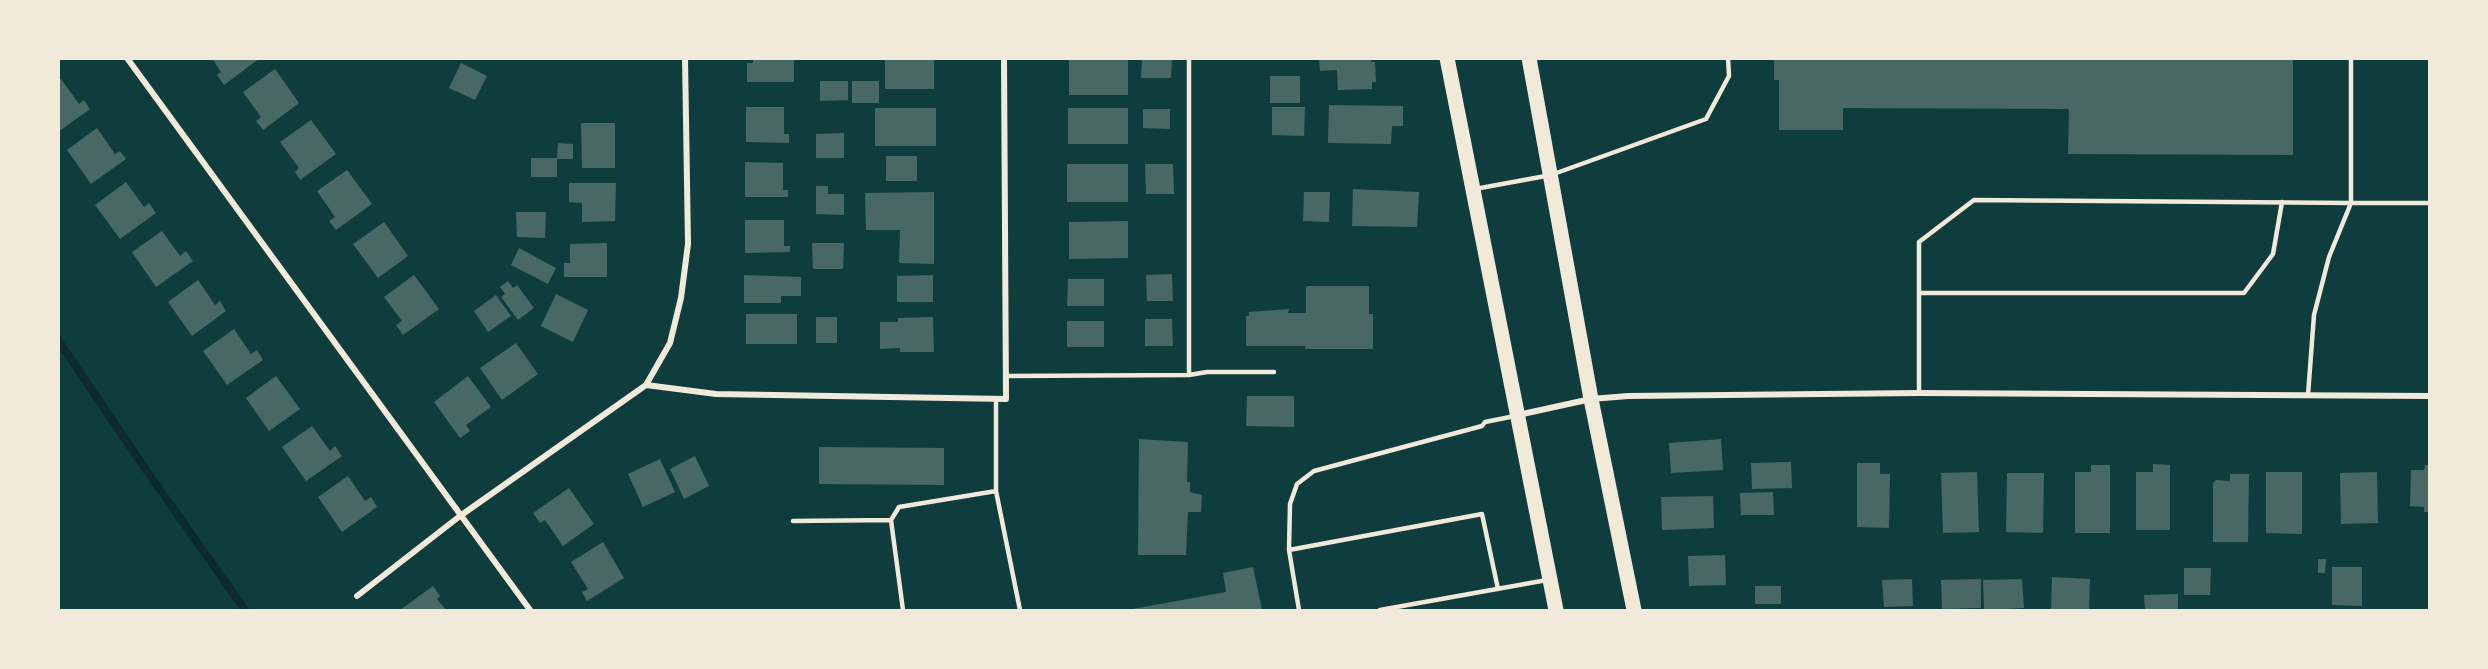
<!DOCTYPE html>
<style>
body{margin:0}
#map{position:relative;width:2488px;height:669px;overflow:hidden;background:#0f3d3e;font-family:"Varela Round",sans-serif}
canvas{display:block}
.frame{position:absolute;inset:0;border:60px solid #f1e9da;pointer-events:none}
</style>
<div id="map">
<canvas width="2488" height="669"></canvas>
<div class="frame"></div>
</div>
<script>
const context = document.querySelector('canvas').getContext('2d');
context.lineJoin = 'round';
const shape = rows => new Path2D(rows.map(r => 'M' + r).join(''));
function trace(path, color, width, dash) { context.strokeStyle = color; context.lineWidth = width; context.lineCap = dash ? 'butt' : 'round'; context.setLineDash(dash || []); context.stroke(path); }
function paint(path, color) { context.fillStyle = color; context.fill(path, 'evenodd'); }
const stream = shape([
 [58,340,144,467,245,610]
]);
const building = shape([
 [212,58,260,58,224,85,217,75,221,72],
 [753,58,794,58,794,82,747,82,747,63,753,63],
 [885,58,934,58,934,89,885,89],
 [1069,58,1128,58,1128,95,1069,95],
 [1142,58,1172,58,1171,78,1141,78],
 [1319,58,1371,58,1371,62,1375,62,1376,82,1372,82,1372,89,1338,90,1337,70,1320,71],
 [1774,58,2293,58,2293,155,2068,154,2069,109,1843,108,1843,130,1779,130,1779,80,1774,80],
 [461,63,487,76,475,100,449,88],
 [275,69,299,103,263,130,256,121,261,117,243,92],
 [1270,76,1300,76,1300,103,1270,103],
 [61,79,79,104,84,100,90,109,58,132,58,80],
 [820,81,848,81,848,100,820,101],
 [852,81,879,81,879,103,852,103],
 [1329,105,1403,106,1403,126,1392,126,1391,144,1328,143],
 [746,107,784,107,784,134,789,134,789,143,746,142],
 [1272,107,1305,107,1304,136,1272,135],
 [875,108,936,108,936,146,875,146],
 [1068,108,1128,108,1128,144,1068,144],
 [1143,109,1170,109,1170,129,1143,128],
 [311,120,336,154,300,180,295,172,299,168,280,142],
 [581,123,615,123,615,168,582,168],
 [97,128,115,154,120,151,126,159,91,184,67,150],
 [844,133,844,158,816,158,816,134],
 [558,143,573,144,573,159,557,159,557,177,531,177,531,158,557,158],
 [886,156,917,156,917,181,886,181],
 [745,162,783,163,783,190,788,190,788,197,745,197],
 [1067,164,1128,164,1128,202,1067,202],
 [1145,164,1173,164,1174,194,1146,194],
 [347,170,372,204,336,230,329,221,335,217,317,191],
 [126,182,144,207,149,203,156,213,120,239,95,205],
 [569,183,616,183,615,221,582,222,582,203,569,202],
 [816,186,828,186,828,194,844,194,844,215,816,214],
 [1353,189,1419,192,1417,227,1352,226],
 [934,192,934,264,899,263,900,230,866,230,865,193],
 [1304,192,1330,192,1329,222,1303,221],
 [516,212,546,212,545,238,517,237],
 [745,220,784,220,784,246,790,246,790,252,745,253],
 [1128,221,1128,258,1069,259,1069,222],
 [384,222,408,256,378,278,353,244],
 [162,231,180,256,186,251,193,261,156,287,132,252],
 [607,243,607,277,564,277,564,263,570,263,570,244],
 [812,243,844,243,843,269,813,269],
 [519,248,556,268,548,284,511,265],
 [1172,274,1173,301,1147,301,1146,275],
 [414,275,439,309,403,335,396,325,402,321,384,297],
 [744,275,801,277,801,296,781,296,781,303,744,303],
 [933,275,933,302,897,302,897,276],
 [1068,279,1104,279,1104,306,1067,306],
 [198,280,215,305,220,301,226,311,192,336,168,302],
 [508,281,513,288,517,285,534,308,518,320,501,297,505,294,500,287],
 [1308,286,1369,286,1369,314,1373,314,1373,349,1305,349,1305,346,1246,346,1246,316,1249,316,1249,312,1289,309,1288,313,1306,313,1306,287],
 [556,294,588,310,573,342,541,326],
 [496,295,511,316,488,332,474,311],
 [746,314,797,314,797,344,746,344],
 [816,317,837,317,837,343,816,343],
 [933,317,934,352,900,352,900,348,880,349,880,322,898,322,898,318],
 [1145,319,1172,319,1173,346,1145,346],
 [1067,321,1104,321,1104,347,1067,347],
 [234,329,251,354,257,350,263,360,227,385,203,351],
 [516,343,538,374,502,400,480,368],
 [276,376,300,409,269,431,246,398],
 [468,376,491,407,466,425,470,431,460,438,434,402],
 [1247,396,1294,396,1294,427,1246,426],
 [312,426,330,451,335,446,342,456,306,481,282,447],
 [1139,439,1188,442,1187,482,1190,482,1190,492,1202,495,1201,512,1188,512,1186,555,1138,555],
 [1721,439,1723,470,1671,473,1669,443],
 [819,447,944,448,944,485,819,484],
 [695,456,709,486,684,499,670,469],
 [660,459,675,492,643,507,628,474],
 [1791,462,1792,488,1752,489,1751,463],
 [1857,463,1880,463,1880,474,1890,474,1889,528,1857,527],
 [2153,464,2170,465,2170,530,2136,530,2136,472,2153,472],
 [2091,465,2110,465,2110,533,2075,533,2075,472,2091,472],
 [2425,465,2430,465,2430,512,2424,512,2424,507,2410,506,2411,470,2424,470],
 [1977,472,1979,532,1943,533,1941,473],
 [2266,472,2302,472,2302,534,2266,533],
 [2377,472,2378,523,2341,524,2340,473],
 [2007,473,2044,473,2043,533,2006,532],
 [2230,474,2249,474,2248,542,2213,542,2213,483,2216,480,2230,481],
 [348,476,365,501,371,497,377,507,342,532,318,497],
 [569,488,594,524,563,546,545,520,540,523,533,513],
 [1773,492,1774,515,1741,515,1740,493],
 [1713,496,1714,528,1662,530,1661,497],
 [603,542,624,578,587,601,582,592,588,589,571,562],
 [1725,555,1726,585,1689,586,1688,556],
 [2318,559,2326,559,2325,573,2318,573],
 [1253,567,1262,610,1127,610,1226,592,1223,573],
 [2332,567,2362,567,2362,606,2332,605],
 [2184,568,2211,568,2210,595,2184,595],
 [2052,577,2090,579,2089,610,2051,610],
 [1912,579,1913,606,1884,607,1882,580],
 [1981,579,1981,608,1942,609,1941,580],
 [2022,579,2024,608,1984,610,1983,580],
 [433,586,440,596,437,599,446,610,400,610],
 [1755,586,1781,586,1781,604,1755,604],
 [2178,594,2178,610,2145,610,2144,595]
]);
const service = shape([
 [1475,189,1551,175,1706,119,1729,76,1728,58],
 [1919,293,2244,293,2273,254,2282,202],
 [1189,375,1207,372,1274,372],
 [1006,376,1189,375,1189,58],
 [1919,393,1919,242,1974,200,2351,203,2351,58],
 [2308,395,2314,315,2329,257,2351,203,2430,203],
 [996,399,996,491,1020,610],
 [793,521,891,520],
 [1289,550,1482,514,1498,589],
 [903,610,891,520,899,507,996,491],
 [1299,610,1289,550,1290,504,1297,484,1314,471,1482,426,1485,422,1515,416],
 [1380,610,1547,580]
]);
const minor = shape([
 [127,58,530,610],
 [646,385,670,343,681,298,688,244,685,58],
 [1518,415,1591,399,1628,396,1919,393,2430,396],
 [357,596,460,516,646,385,716,394,1006,399,1004,58]
]);
const primary = shape([
 [1447,58,1556,610],
 [1529,58,1591,399,1634,610]
]);
trace(stream, '#0a2a2b', 8);
paint(building, '#486865');
trace(service, '#f1e9da', 4.5);
trace(minor, '#f1e9da', 6);
trace(primary, '#f1e9da', 15);
</script>
